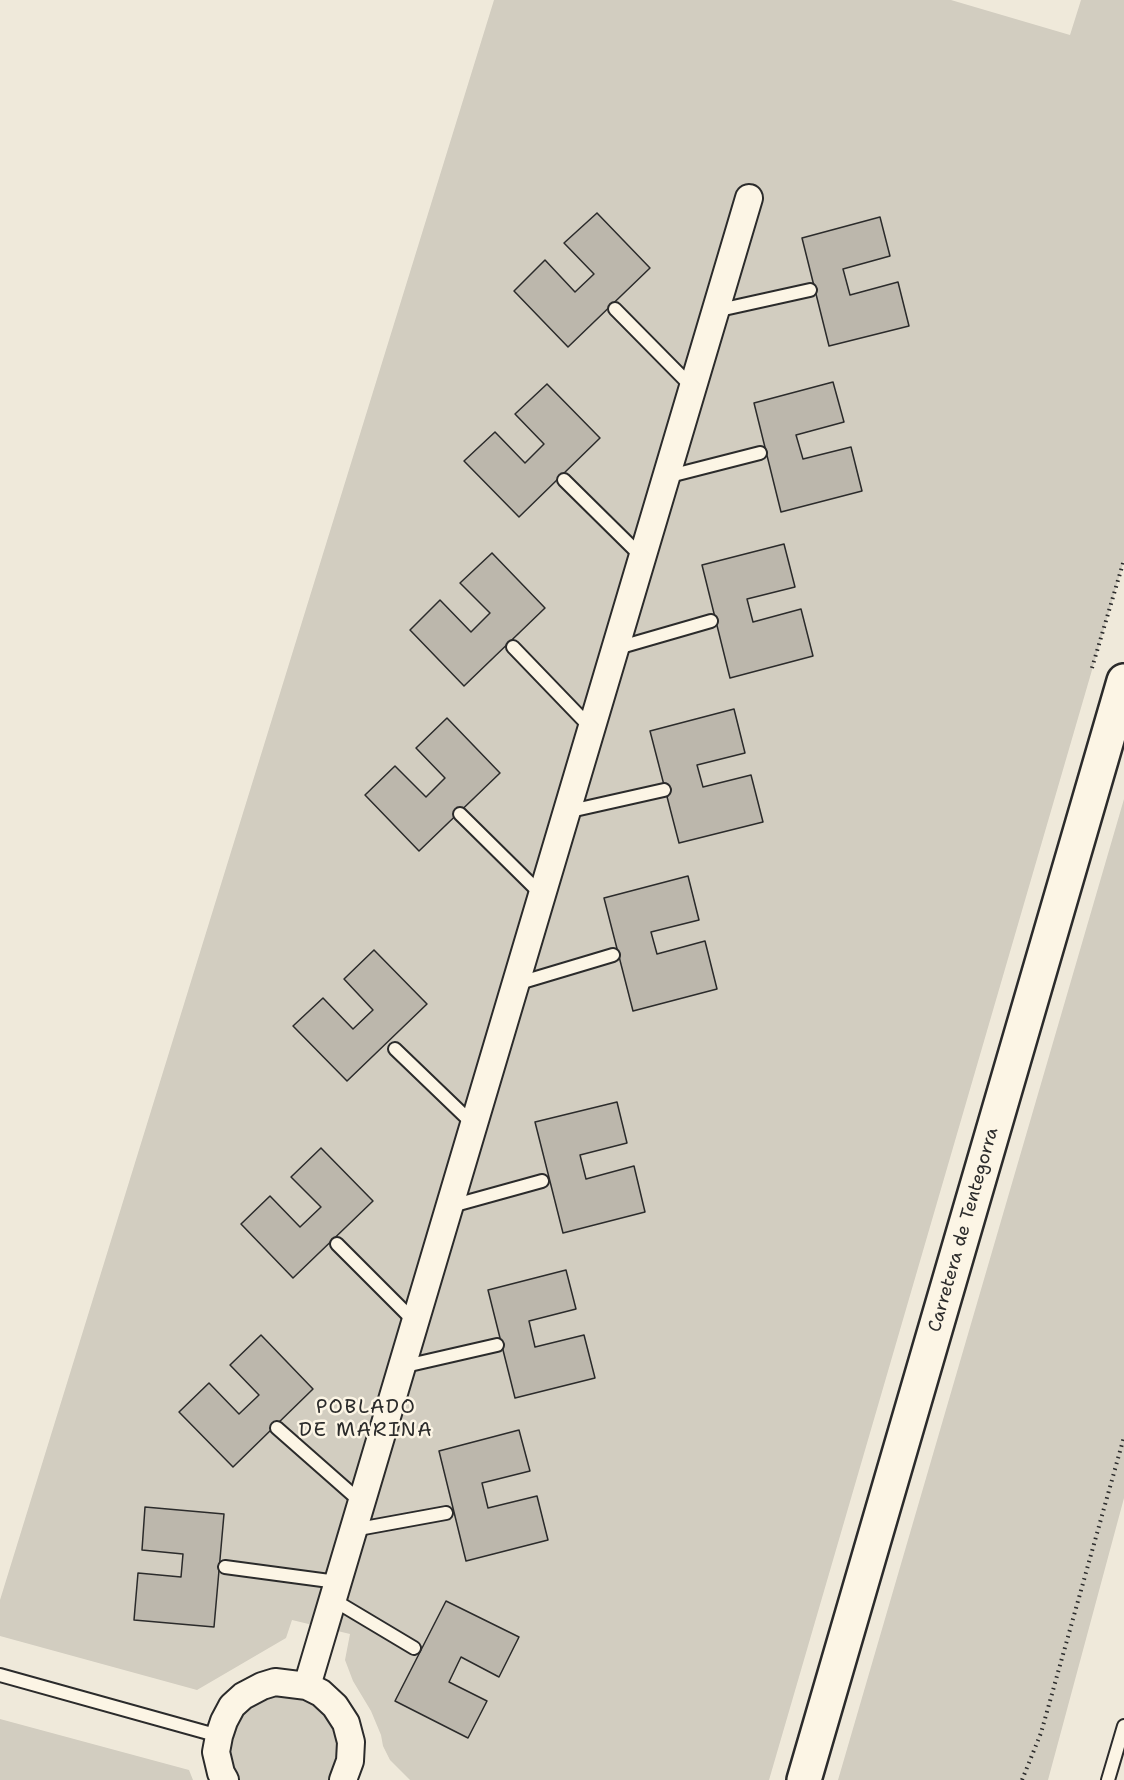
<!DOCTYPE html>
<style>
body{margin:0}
canvas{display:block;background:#efe9da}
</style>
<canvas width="1124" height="1780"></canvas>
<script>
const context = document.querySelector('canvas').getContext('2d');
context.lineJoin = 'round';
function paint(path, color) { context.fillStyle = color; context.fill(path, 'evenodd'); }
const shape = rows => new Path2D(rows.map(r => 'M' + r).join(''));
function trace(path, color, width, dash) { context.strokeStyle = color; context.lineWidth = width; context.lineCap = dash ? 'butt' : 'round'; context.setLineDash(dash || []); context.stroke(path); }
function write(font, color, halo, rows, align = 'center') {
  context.font = font + ' "Shantell Sans",sans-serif'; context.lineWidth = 5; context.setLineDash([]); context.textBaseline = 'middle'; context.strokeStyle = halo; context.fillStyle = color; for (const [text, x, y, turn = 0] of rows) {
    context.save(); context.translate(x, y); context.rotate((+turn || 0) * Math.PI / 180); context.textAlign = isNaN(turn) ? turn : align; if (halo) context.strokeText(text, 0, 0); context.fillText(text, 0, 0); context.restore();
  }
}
const green = shape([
 [494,0,951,0,1070,35,1081,0,1124,0,1124,560,769,1780,410,1780,390,1760,383,1746,381,1735,371,1711,353,1681,345,1660,350,1634,292,1620,286,1638,197,1690,0,1636,0,1600],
 [1124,799,1124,1498,1048,1780,838,1780],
 [262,1686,335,1706,343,1780,225,1780,219,1736],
 [0,1719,189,1770,193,1780,0,1780]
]);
const building = shape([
 [597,213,650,268,568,347,514,291,545,260,575,292,594,274,564,243,597,213],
 [880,217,890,256,843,269,850,295,898,282,909,326,829,346,802,238,880,217],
 [833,382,844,422,796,435,803,459,851,447,862,491,781,512,754,403,833,382],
 [547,384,600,438,519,517,464,461,495,432,525,463,544,444,515,414,547,384],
 [784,544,795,587,747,599,753,622,801,609,813,656,730,678,702,565,784,544],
 [492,553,545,608,464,686,410,630,440,600,471,632,490,613,460,583,492,553],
 [734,709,745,753,697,765,703,787,751,775,763,822,679,843,650,731,734,709],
 [447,718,500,773,419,851,365,795,395,766,426,797,445,778,416,748,447,718],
 [688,876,699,920,651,932,657,954,705,941,717,989,633,1011,604,898,688,876],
 [374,950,427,1004,347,1081,293,1026,323,998,353,1029,373,1010,344,979,374,950],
 [617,1102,627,1143,580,1155,586,1179,634,1166,645,1212,563,1233,535,1122,617,1102],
 [321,1148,373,1201,293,1278,241,1224,270,1196,300,1227,321,1207,291,1177,321,1148],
 [566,1270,576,1309,529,1321,535,1347,584,1335,595,1378,515,1398,488,1290,566,1270],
 [261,1335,313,1389,233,1467,179,1412,209,1383,239,1414,259,1395,230,1365,261,1335],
 [519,1430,530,1471,482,1483,488,1508,537,1496,548,1540,466,1561,439,1451,519,1430],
 [145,1507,224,1514,214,1627,134,1620,138,1573,181,1577,183,1554,142,1550,145,1507],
 [446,1601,519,1637,499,1677,461,1657,449,1682,487,1701,468,1738,395,1701,446,1601]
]);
const path = shape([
 [1092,668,1124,560],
 [1022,1780,1041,1733,1124,1437]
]);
const service = shape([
 [615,309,692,387],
 [715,311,810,290],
 [666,477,760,453],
 [564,480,642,557],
 [513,647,591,728],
 [614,649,711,621],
 [566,812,664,790],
 [460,814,542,895],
 [516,984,613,955],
 [395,1049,473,1124],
 [448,1207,542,1181],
 [337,1244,414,1321],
 [401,1367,497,1345],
 [277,1428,361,1502],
 [353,1530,446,1513],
 [225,1567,337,1582],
 [332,1599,414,1648],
 [0,1675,219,1736],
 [1108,1780,1124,1726]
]);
const minor = shape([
 [307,1686,749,198],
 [225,1780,221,1773,216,1752,219,1736,224,1721,232,1706,243,1696,262,1686,275,1682,307,1686,321,1693,335,1706,346,1723,351,1742,350,1761,343,1780]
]);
const secondary = shape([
 [804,1780,1124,681]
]);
const streetNames = [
 ["Carretera de Tentegorra",964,1230,-74]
];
const neighbourhoodNames = [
 ["POBLADO",366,1408],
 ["DE MARINA",366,1431]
];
paint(green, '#d2cdc0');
paint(building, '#bcb7ac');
trace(building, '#2b2b2b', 1.5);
trace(service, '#2b2b2b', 16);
trace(minor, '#2b2b2b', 30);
trace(secondary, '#2b2b2b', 38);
trace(path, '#2b2b2b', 4, [1.5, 4.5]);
trace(service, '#fcf5e5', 12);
trace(minor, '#fcf5e5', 26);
trace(secondary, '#fcf5e5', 33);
write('18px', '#2b2b2b', '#fcf5e5', streetNames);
context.letterSpacing = '1.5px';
write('20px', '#2b2b2b', '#fcf5e5', neighbourhoodNames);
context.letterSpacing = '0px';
</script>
